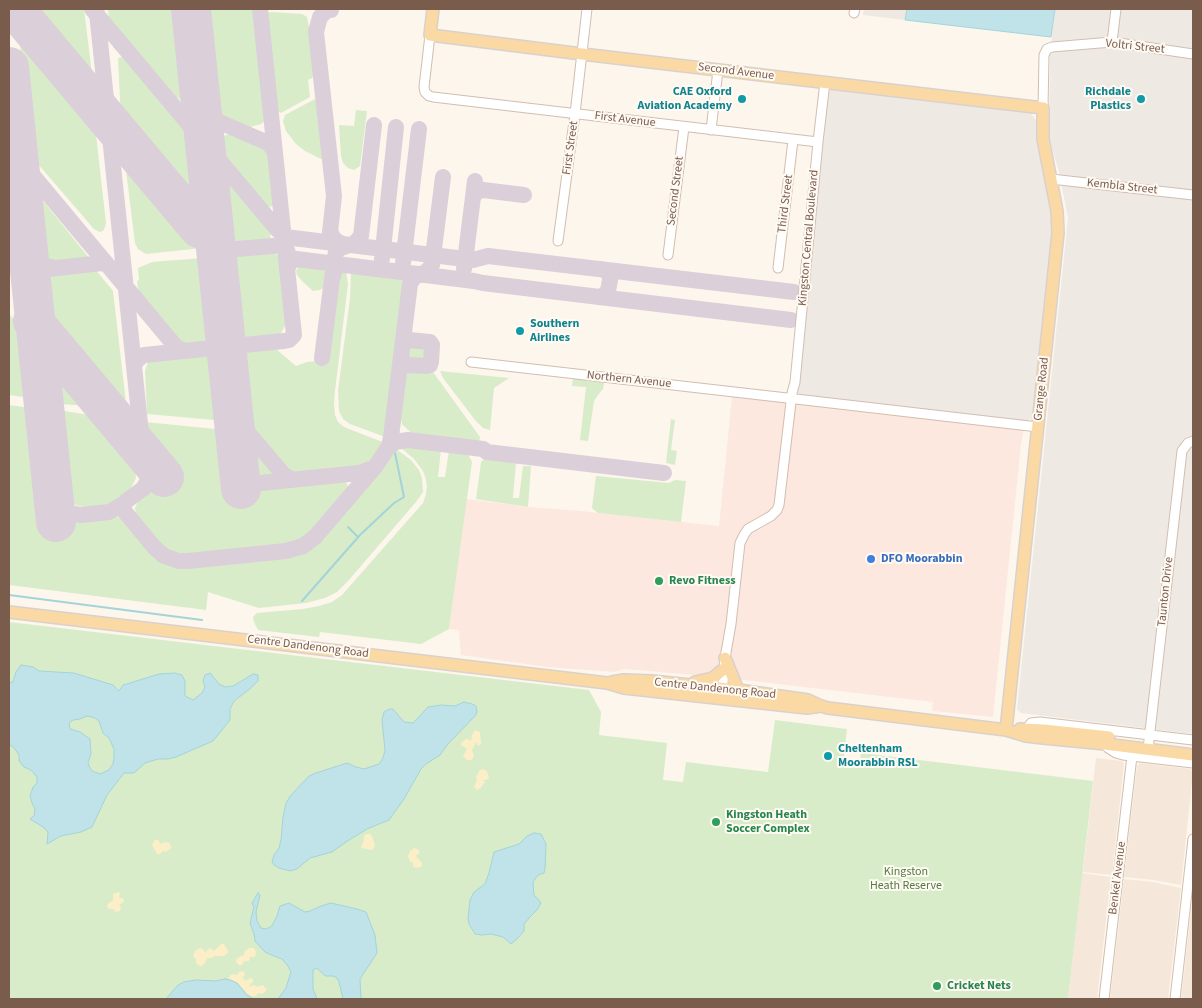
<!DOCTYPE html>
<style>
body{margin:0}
#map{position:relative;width:1202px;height:1008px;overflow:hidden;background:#fdf6ec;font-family:"Source Sans 3",sans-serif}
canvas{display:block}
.frame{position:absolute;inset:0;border:10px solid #7a5c4d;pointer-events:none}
</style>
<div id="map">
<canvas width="1202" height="1008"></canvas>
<div class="frame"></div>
</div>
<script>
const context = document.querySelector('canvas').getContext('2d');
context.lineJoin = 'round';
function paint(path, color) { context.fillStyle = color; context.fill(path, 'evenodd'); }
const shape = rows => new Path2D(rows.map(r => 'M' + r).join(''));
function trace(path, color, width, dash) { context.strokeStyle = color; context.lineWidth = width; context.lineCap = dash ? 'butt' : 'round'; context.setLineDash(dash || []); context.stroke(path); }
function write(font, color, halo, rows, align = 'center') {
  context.font = font + ' "Source Sans 3",sans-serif'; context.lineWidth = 4; context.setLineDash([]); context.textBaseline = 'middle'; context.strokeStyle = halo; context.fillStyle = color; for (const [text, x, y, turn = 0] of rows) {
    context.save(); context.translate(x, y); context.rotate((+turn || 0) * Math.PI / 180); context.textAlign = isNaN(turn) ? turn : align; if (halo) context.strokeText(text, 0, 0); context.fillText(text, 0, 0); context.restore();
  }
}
const residential = shape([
 [1096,758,1122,761,1124,764,1112,875,1083,872],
 [1140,763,1191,769,1193,773,1181,885,1153,880,1124,877,1137,766],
 [1082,873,1111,877,1097,999,1068,999],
 [1124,879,1153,882,1181,888,1168,999,1110,999],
 [1193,895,1193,999,1181,999]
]);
const commercial = shape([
 [732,396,1024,429,1021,444,993,717,932,711,933,702,718,677,624,669,614,672,547,667,461,655,459,630,449,629,466,499,516,505,516,506,581,511,719,526]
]);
const industrial = shape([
 [864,9,907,9,905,20,863,15],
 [1055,9,1193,9,1193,734,1021,713,1017,709,1068,218,1059,172,1049,138,1050,54],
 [830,89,833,89,1030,112,1036,120,1037,141,1051,213,1053,228,1033,416,1029,420,1025,421,800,395,797,392,827,94]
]);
const green = shape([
 [26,9,84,9,93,82,90,84],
 [108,9,179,9,188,103,172,95,109,21],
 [203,9,256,9,267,116,266,120,261,124,250,127,243,127,221,117,218,115,215,111],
 [271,12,302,14,307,17,309,27,314,74,312,78,308,80,310,97,281,113,277,111,275,106,265,17,267,13],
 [19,26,94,117,106,223,105,227,103,231,100,232,94,229,37,163,31,152,18,27],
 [123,57,188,132,192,141,199,214,121,121,118,58],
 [315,99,317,104,324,155,323,160,305,151,296,144,286,131,283,121,285,115],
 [356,110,367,111,360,166,354,170,348,168,343,163,341,156,339,125,354,126],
 [232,134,260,145,267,149,271,155,275,201,273,206,269,207,263,205,217,150,221,138,226,135],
 [124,154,202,247,202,248,146,254,138,249,135,243],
 [218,168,220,170,270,229,271,233,270,239,263,242,239,243,231,240,228,236,223,225,216,169],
 [35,191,90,259,57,263,52,262,44,255,41,250],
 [9,198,16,267,15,268,9,269],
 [270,252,276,254,278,256,281,263,286,324,281,333,275,336,249,339,243,338,238,334,237,332,231,262,235,256,240,254],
 [203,258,212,333,206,342,203,344,184,346,139,294,137,281,139,280,138,268,152,262],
 [302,265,317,267,324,270,326,274,327,278,325,287,320,290,313,291,303,282,297,275,296,271,298,267],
 [95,269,113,291,126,403,124,409,48,319,44,274],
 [346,271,348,284,335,391,334,404,335,415,338,422,344,427,385,443,383,449,373,461,367,465,358,468,298,475,295,474,283,467,243,419,235,351,272,348,276,349,296,366,307,362,328,360,338,278,342,273],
 [352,272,398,277,401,278,404,283,404,299,387,437,385,437,350,424,343,419,339,411,338,391,350,298,351,273],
 [9,314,23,330,30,398,9,395],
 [412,345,425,346,423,362,411,361,407,357,407,351],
 [218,352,225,421,147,414,145,371,148,362,154,359],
 [55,368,87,406,61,404,57,402,54,371],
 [407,370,433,372,480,437,479,443,420,436,413,434,408,430,402,424,400,411,404,376],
 [440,371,509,378,494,388,490,430,483,428,475,420,443,378],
 [575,378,603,381,604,383,603,389,598,395,594,401,588,441,580,440,586,387,572,386,573,379],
 [9,405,31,408,43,524,104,517,119,517,128,523,151,551,158,557,164,560,177,565,192,565,286,555,299,553,306,550,319,539,393,452,396,449,411,460,419,470,422,478,423,492,416,502,348,581,337,592,325,598,306,603,259,608,208,592,206,610,9,585],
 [59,410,95,416,126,452,135,469,136,478,131,488,120,498,110,503,102,506,83,507,75,505,70,500,66,492,58,412],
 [671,419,675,420,671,450,677,451,675,465,666,463],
 [145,422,226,430,233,491,339,480,346,482,348,486,347,491,310,535,305,540,295,545,194,557,179,556,171,554,162,549,153,540,139,522,136,515,135,508,139,499,174,469,149,438,145,428],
 [244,437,246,437,275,472,274,477,262,477,255,474,252,471,247,461],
 [407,445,441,449,438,477,445,477,449,450,468,454,472,462,449,629,421,644,320,632,319,637,258,630,254,622,253,617,257,613,303,609,319,606,332,602,342,595,423,503,426,494,427,486,425,476,423,471,414,459,401,448,402,446],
 [484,459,516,462,513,498,519,498,523,466,531,466,528,507,476,499,481,462],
 [596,476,669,483,675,480,686,481,681,522,598,513,592,508],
 [9,622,589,690,601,712,599,735,667,743,663,780,683,782,686,762,768,772,775,720,847,729,843,767,859,768,861,753,1093,781,1068,999,9,999]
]);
const sand = shape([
 [475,730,480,732,481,744,478,746,476,742,472,750,474,756,473,758,471,760,467,760,463,756,467,749,461,745,461,743,466,739,468,739,471,741,472,735],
 [483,769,487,771,489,778,486,780,482,780,485,781,485,782,480,789,477,790,474,787,477,780,476,777,480,770],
 [366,834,370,834,372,836,375,845,373,849,371,850,362,848,361,847,364,840,364,836],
 [155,840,158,840,161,844,165,842,169,843,170,844,171,848,166,852,163,851,160,854,157,854,152,845],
 [414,848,419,850,419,853,416,856,422,863,422,866,418,868,413,867,413,862,410,862,408,856,410,851],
 [119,892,120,894,119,898,123,898,124,902,119,905,121,908,120,911,116,912,113,909,109,909,107,906,108,904,113,900,113,894],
 [221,944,224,944,228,951,228,953,224,956,215,956,211,958,207,958,205,963,201,966,198,965,196,963,196,959,193,956,195,951,200,948,204,950,205,953,208,949,210,948,214,951],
 [249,948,254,948,256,952,255,957,250,957,249,961,244,961,242,965,239,965,236,962,237,958,244,955,245,951],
 [242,971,244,972,245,975,242,978,244,979,246,981,250,978,253,979,253,982,250,984,249,987,254,985,258,987,260,986,263,985,266,989,266,991,262,994,258,993,256,996,251,996,246,993,238,983,228,978,232,974,237,975,239,972]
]);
const water = shape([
 [907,9,1055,9,1051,37,905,20,907,9],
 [21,665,33,667,39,671,74,673,113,685,119,691,123,685,130,683,159,674,175,673,182,675,185,681,185,696,193,700,202,693,205,687,203,681,205,675,210,673,219,684,225,687,233,686,253,674,258,675,258,681,251,688,234,701,230,709,230,720,213,741,176,757,168,759,158,759,145,763,134,773,124,773,107,795,92,827,81,832,61,836,47,844,48,832,43,827,30,819,34,816,35,809,32,803,30,796,33,787,37,783,37,777,31,770,24,767,19,761,19,755,15,749,9,744,9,683,13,682,16,672,21,665],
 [87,716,95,718,99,721,103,733,109,738,114,749,114,758,113,764,109,770,100,774,92,771,89,766,88,762,91,754,90,739,80,732,70,729,69,723,73,720,80,719,87,716],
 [464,702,472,704,476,706,477,712,475,716,448,744,440,755,426,764,421,769,404,799,389,820,367,829,349,840,332,852,310,858,297,869,290,871,279,868,274,865,272,862,274,855,279,848,281,840,283,817,286,803,291,795,309,776,316,773,347,763,356,767,364,769,379,764,383,758,385,750,382,720,384,712,389,709,393,709,404,722,413,723,428,707,441,705,455,706,464,702],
 [534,833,541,834,546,844,545,869,544,873,538,875,533,882,534,895,538,899,541,903,537,910,530,917,524,924,524,931,517,939,511,944,503,937,491,934,482,935,475,934,469,924,468,919,470,900,474,892,485,884,489,873,494,852,519,844,527,836,534,833],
 [258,893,260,895,256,912,257,921,261,928,266,929,272,926,277,916,280,906,289,903,305,912,310,911,321,906,331,903,357,909,366,912,375,935,377,953,360,979,361,999,343,999,339,982,337,978,333,976,325,976,318,969,316,968,313,970,313,989,317,999,278,999,286,988,291,972,288,966,282,959,274,956,265,952,255,941,254,934,250,923,254,907,252,903,258,893],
 [225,979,230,980,237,983,247,995,253,999,166,999,178,985,184,982,196,980,216,981,225,979]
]);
const stream = shape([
 [348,527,357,536],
 [9,595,202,620],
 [302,601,360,535,394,503,404,497,395,453]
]);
const taxiway = shape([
 [92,9,277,229,285,237,473,260,488,256,794,292],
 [331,10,326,11,320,17,316,32,334,196,330,232,335,240,342,244],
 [97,13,143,452],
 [198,81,203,120],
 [83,89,101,113,106,122],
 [11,93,18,148,22,159],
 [202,109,204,114,208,117,268,143,272,147,275,153],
 [9,147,176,347,184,351],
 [21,188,28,242,32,255,37,262,44,266,56,268],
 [473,198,476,192,483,190,524,195],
 [199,228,215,246,220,250,225,250,285,245,288,253],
 [382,259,396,127],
 [403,263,419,129],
 [464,269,475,181],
 [287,270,290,262,296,259,474,281,483,283,791,320],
 [30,271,102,263,109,266],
 [332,279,336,251,341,248,355,243,361,236,374,125],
 [598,297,603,296,608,291,610,280,610,277,608,272,601,269],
 [401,356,403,362,407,365,427,366,430,365,431,362,432,345,430,342,409,340,404,343,402,348],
 [322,358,332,279,335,270],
 [134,366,137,360,144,355,284,341,289,340,294,335,260,9],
 [233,411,239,422,283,474,292,480],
 [114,418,138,448,147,462,149,469,149,474,148,480,143,489],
 [47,433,55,494,60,507,70,513,81,515,109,512,120,506,162,474],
 [236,444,241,474,246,481,256,483],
 [388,448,395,442,408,440,483,449,487,452,664,473],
 [241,485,359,473,373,468],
 [126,501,123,507,125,512,154,547,164,556,179,561,188,561,286,551,303,546,315,537,375,467,389,446,391,437,410,284,414,277,426,272,432,265,443,177]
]);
const runway = shape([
 [15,9,199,228],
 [191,9,241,489],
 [9,67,56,522],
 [33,321,164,477]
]);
const minor = shape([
 [854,13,855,9],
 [430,35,424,87,425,92,429,96,433,97,818,142],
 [1112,42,1116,9],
 [1043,108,1044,55,1047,49,1052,47,1112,42,1193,54],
 [711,130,718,70],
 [1051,179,1193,195],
 [558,241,575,114,587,9],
 [668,255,684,127],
 [778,268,793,140],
 [471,362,787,398],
 [792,393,795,382,818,142,825,82],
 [796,399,1038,427],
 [722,694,725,658,731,624,740,543,744,535,748,529,771,516,777,510,779,505,791,402],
 [1027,729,1031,723,1040,722,1193,740],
 [1105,744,1108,748,1116,753,1123,755,1193,763],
 [1148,749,1182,451,1188,443,1193,441],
 [1104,999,1132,756],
 [1175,999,1193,839]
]);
const major = shape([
 [433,9,430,35,582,54,1043,108,1043,139,1057,211,1058,233,1006,730],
 [9,612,607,683,624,688,688,695,807,708,821,706],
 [725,658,738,690],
 [612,682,624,680,652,681,738,690,808,700,821,706,828,708,1006,730,1026,736,1043,738,1105,744,1193,755],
 [695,682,713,678,725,668],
 [1020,729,1044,730,1109,737]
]);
const markers = [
 [742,99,5,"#0f9aa8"],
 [1141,99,5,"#0f9aa8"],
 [520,331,5,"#0f9aa8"],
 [871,559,5,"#3f7fe0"],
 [659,581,5,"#2e9e5b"],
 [828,756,5,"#0f9aa8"],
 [716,822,5,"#2e9e5b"],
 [937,986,5,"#2e9e5b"]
];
const streetNames = [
 ["Voltri Street",1135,47,6],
 ["Second Avenue",736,72,7],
 ["First Avenue",625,120,7],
 ["First Street",571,148,-82],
 ["Kembla Street",1122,187,6],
 ["Second Street",676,191,-83],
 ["Third Street",786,204,-83],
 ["Kingston Central Boulevard",809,238,-85],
 ["Northern Avenue",629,380,6],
 ["Grange Road",1042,389,-84],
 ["Taunton Drive",1166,592,-84],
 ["Centre Dandenong Road",308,647,7],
 ["Centre Dandenong Road",715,689,6],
 ["Benkel Avenue",1118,878,-83]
];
const cultureNames = [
 ["CAE Oxford",732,92],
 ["Aviation Academy",732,106],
 ["Richdale",1131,92],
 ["Plastics",1131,106],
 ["Southern",530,324,"left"],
 ["Airlines",530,338,"left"],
 ["Cheltenham",838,749,"left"],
 ["Moorabbin RSL",838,763,"left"]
];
const shopNames = [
 ["DFO Moorabbin",881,559]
];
const leisureNames = [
 ["Revo Fitness",669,581],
 ["Kingston Heath",726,815],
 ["Soccer Complex",726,829],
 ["Cricket Nets",947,986]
];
const parkNames = [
 ["Kingston",906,872],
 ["Heath Reserve",906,886]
];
paint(residential, '#f5e8da');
paint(commercial, '#fde8e0');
paint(industrial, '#efe9e4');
paint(green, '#d8ecc9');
paint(sand, '#fcefc7');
paint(water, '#bfe3e8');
trace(water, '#a5d3da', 1);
trace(stream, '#a5d3da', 2);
trace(taxiway, '#dbcfda', 16);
trace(runway, '#dbcfda', 40);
trace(minor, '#d1beb0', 11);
trace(major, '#dad1cd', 14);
trace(minor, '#fff', 9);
trace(major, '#fbd9a5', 11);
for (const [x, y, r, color] of markers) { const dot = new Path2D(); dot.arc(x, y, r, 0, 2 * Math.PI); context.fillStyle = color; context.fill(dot); trace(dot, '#fffaf3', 2); }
write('12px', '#7a5c4d', '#fffaf3', streetNames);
write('bold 12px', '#0d838f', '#fffaf3', cultureNames, 'right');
write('bold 12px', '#366cbe', '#fffaf3', shopNames, 'left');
write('bold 12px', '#27864d', '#fffaf3', leisureNames, 'left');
write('12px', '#537a41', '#fffaf3', parkNames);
</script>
